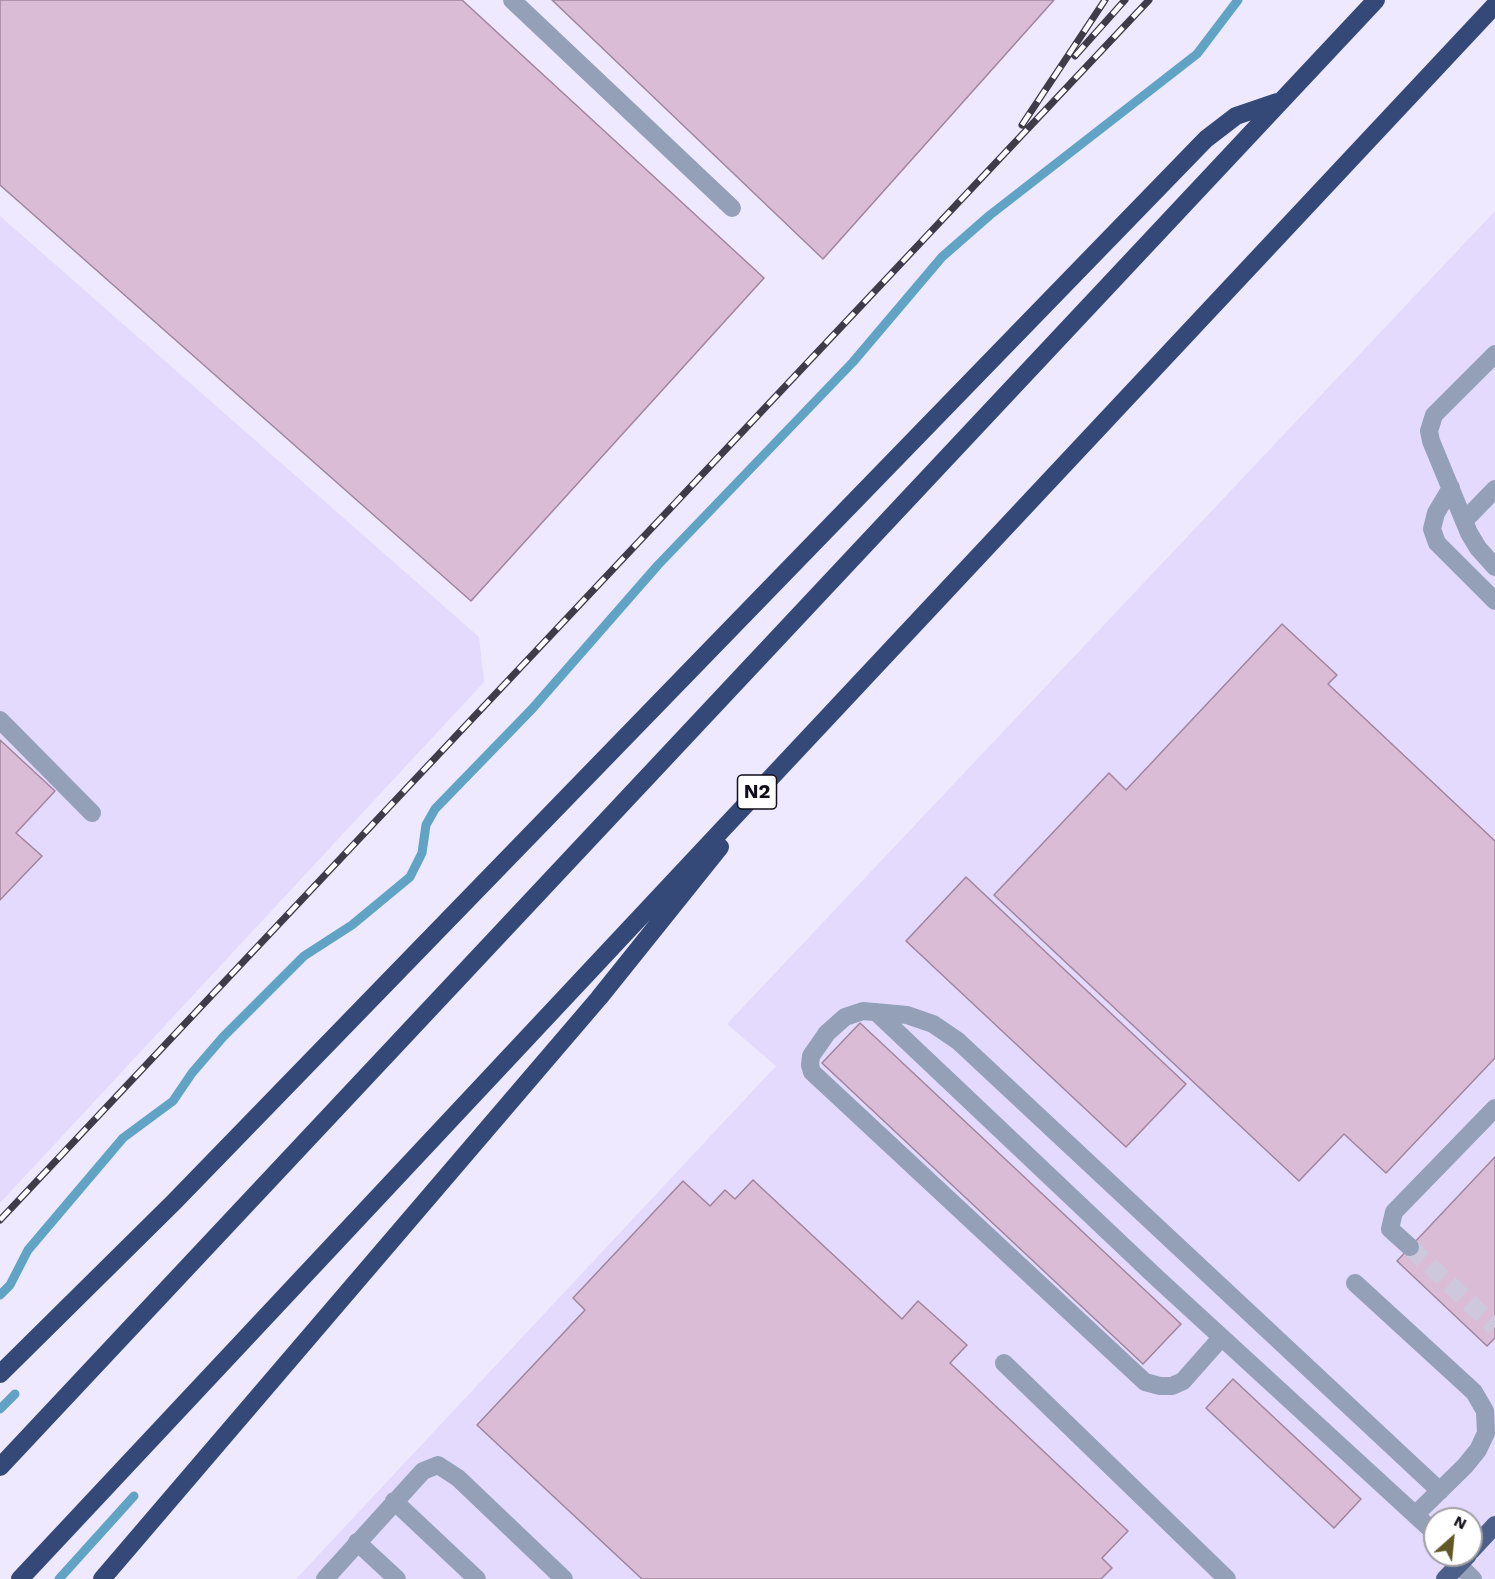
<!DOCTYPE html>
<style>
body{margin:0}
#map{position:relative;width:1495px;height:1579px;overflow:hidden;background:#eee9fe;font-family:"Work Sans",sans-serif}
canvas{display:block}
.north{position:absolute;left:1423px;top:1507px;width:60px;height:60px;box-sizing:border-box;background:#fff;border:2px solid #a09ea3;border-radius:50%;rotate:27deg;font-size:16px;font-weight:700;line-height:24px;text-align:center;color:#110d19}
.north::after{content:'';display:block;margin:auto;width:21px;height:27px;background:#615825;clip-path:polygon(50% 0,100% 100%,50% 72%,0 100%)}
</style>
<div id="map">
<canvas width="1495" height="1579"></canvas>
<div class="north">N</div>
</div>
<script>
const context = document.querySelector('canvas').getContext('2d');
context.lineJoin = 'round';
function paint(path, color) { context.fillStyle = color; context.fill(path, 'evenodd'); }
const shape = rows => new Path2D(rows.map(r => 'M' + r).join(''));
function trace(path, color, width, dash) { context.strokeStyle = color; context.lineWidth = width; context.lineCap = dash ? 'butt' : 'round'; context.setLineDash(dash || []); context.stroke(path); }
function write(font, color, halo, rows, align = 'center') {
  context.font = font + ' "Work Sans",sans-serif'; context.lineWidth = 4.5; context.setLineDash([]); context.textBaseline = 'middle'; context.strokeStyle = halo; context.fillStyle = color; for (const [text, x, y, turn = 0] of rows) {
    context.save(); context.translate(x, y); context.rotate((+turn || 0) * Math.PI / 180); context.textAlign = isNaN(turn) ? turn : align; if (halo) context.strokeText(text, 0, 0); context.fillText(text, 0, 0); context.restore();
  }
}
const built = shape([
 [1495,211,1495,1579,296,1579,776,1066,727,1024],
 [1435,1519,1471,1519,1471,1555,1435,1555],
 [0,216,479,637,484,682,0,1203]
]);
const stream = shape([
 [0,1295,10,1285,28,1250,123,1138,173,1101,192,1073,223,1037,304,956,352,925,410,877,422,853,426,825,435,809,532,709,658,565,853,362,942,257,990,215,1197,54,1238,0],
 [0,1409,15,1394],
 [59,1579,134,1496]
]);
const building = shape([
 [0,0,462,0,764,278,471,601,0,185,0,0],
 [552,0,1054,0,823,259,552,0],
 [1282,624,1337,675,1328,684,1495,841,1495,1058,1386,1173,1344,1134,1299,1181,994,895,1109,773,1126,790,1282,624],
 [0,740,55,791,16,833,42,856,0,900,0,740],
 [966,877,1186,1084,1126,1147,906,941,966,877],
 [860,1023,1181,1324,1143,1364,822,1063,860,1023],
 [1495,1157,1495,1338,1487,1346,1397,1261,1495,1157],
 [753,1180,902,1319,918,1301,967,1345,950,1363,1128,1531,1102,1558,1112,1568,1101,1579,642,1579,477,1425,585,1310,573,1298,683,1181,710,1206,725,1190,735,1199,753,1180],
 [1233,1379,1361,1499,1334,1528,1206,1408,1233,1379]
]);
const minorTunnel = shape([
 [1410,1247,1495,1327]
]);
const minor = shape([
 [512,0,732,208],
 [1495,354,1434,415,1429,431,1431,441,1469,533,1478,548,1495,567],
 [1451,488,1436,513,1432,529,1437,543,1495,601],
 [1464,521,1495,489],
 [0,720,92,813],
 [876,1012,1157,1278,1435,1533],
 [1410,1247,1390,1229,1394,1212,1495,1108],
 [1355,1283,1474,1392,1485,1411,1486,1433,1478,1450,1465,1466,1415,1515],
 [1221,1338,1183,1381,1172,1386,1160,1386,1145,1382,812,1072,810,1065,811,1056,827,1033,845,1017,863,1011,907,1015,933,1024,958,1041,1440,1491],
 [1004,1363,1227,1579],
 [394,1501,477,1579],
 [357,1542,397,1579],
 [1459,1565,1473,1579],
 [325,1579,423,1471,438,1465,458,1478,564,1579]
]);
const major = shape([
 [1471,1551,1495,1525],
 [1445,1579,1468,1555]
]);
const highway = shape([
 [0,1374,174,1202,1206,139,1236,116,1277,102],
 [0,1467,1376,0],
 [20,1579,1495,5],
 [102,1579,599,998,720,847]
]);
const rail = shape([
 [1075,56,1125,0],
 [1022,125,1105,0],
 [0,1220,1149,0]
]);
const shields = [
 [757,792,39]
];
const shieldNames = [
 ["N2",757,792]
];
paint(built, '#e3dafd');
trace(stream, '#61a3c4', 9);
paint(building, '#dabcd7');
trace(building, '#a1859e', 1.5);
trace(minorTunnel, '#cdc8dc', 18, [18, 9]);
trace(minor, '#94a0b8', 18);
trace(major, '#4c6089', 18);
trace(highway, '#344978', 18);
trace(rail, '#3f3b49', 7);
trace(rail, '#fff', 4.5, [14]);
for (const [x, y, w] of shields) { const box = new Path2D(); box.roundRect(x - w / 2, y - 17, w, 34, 4.5); context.fillStyle = '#fff'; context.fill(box); trace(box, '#110d19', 1.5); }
write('bold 20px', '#110d19', null, shieldNames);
</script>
